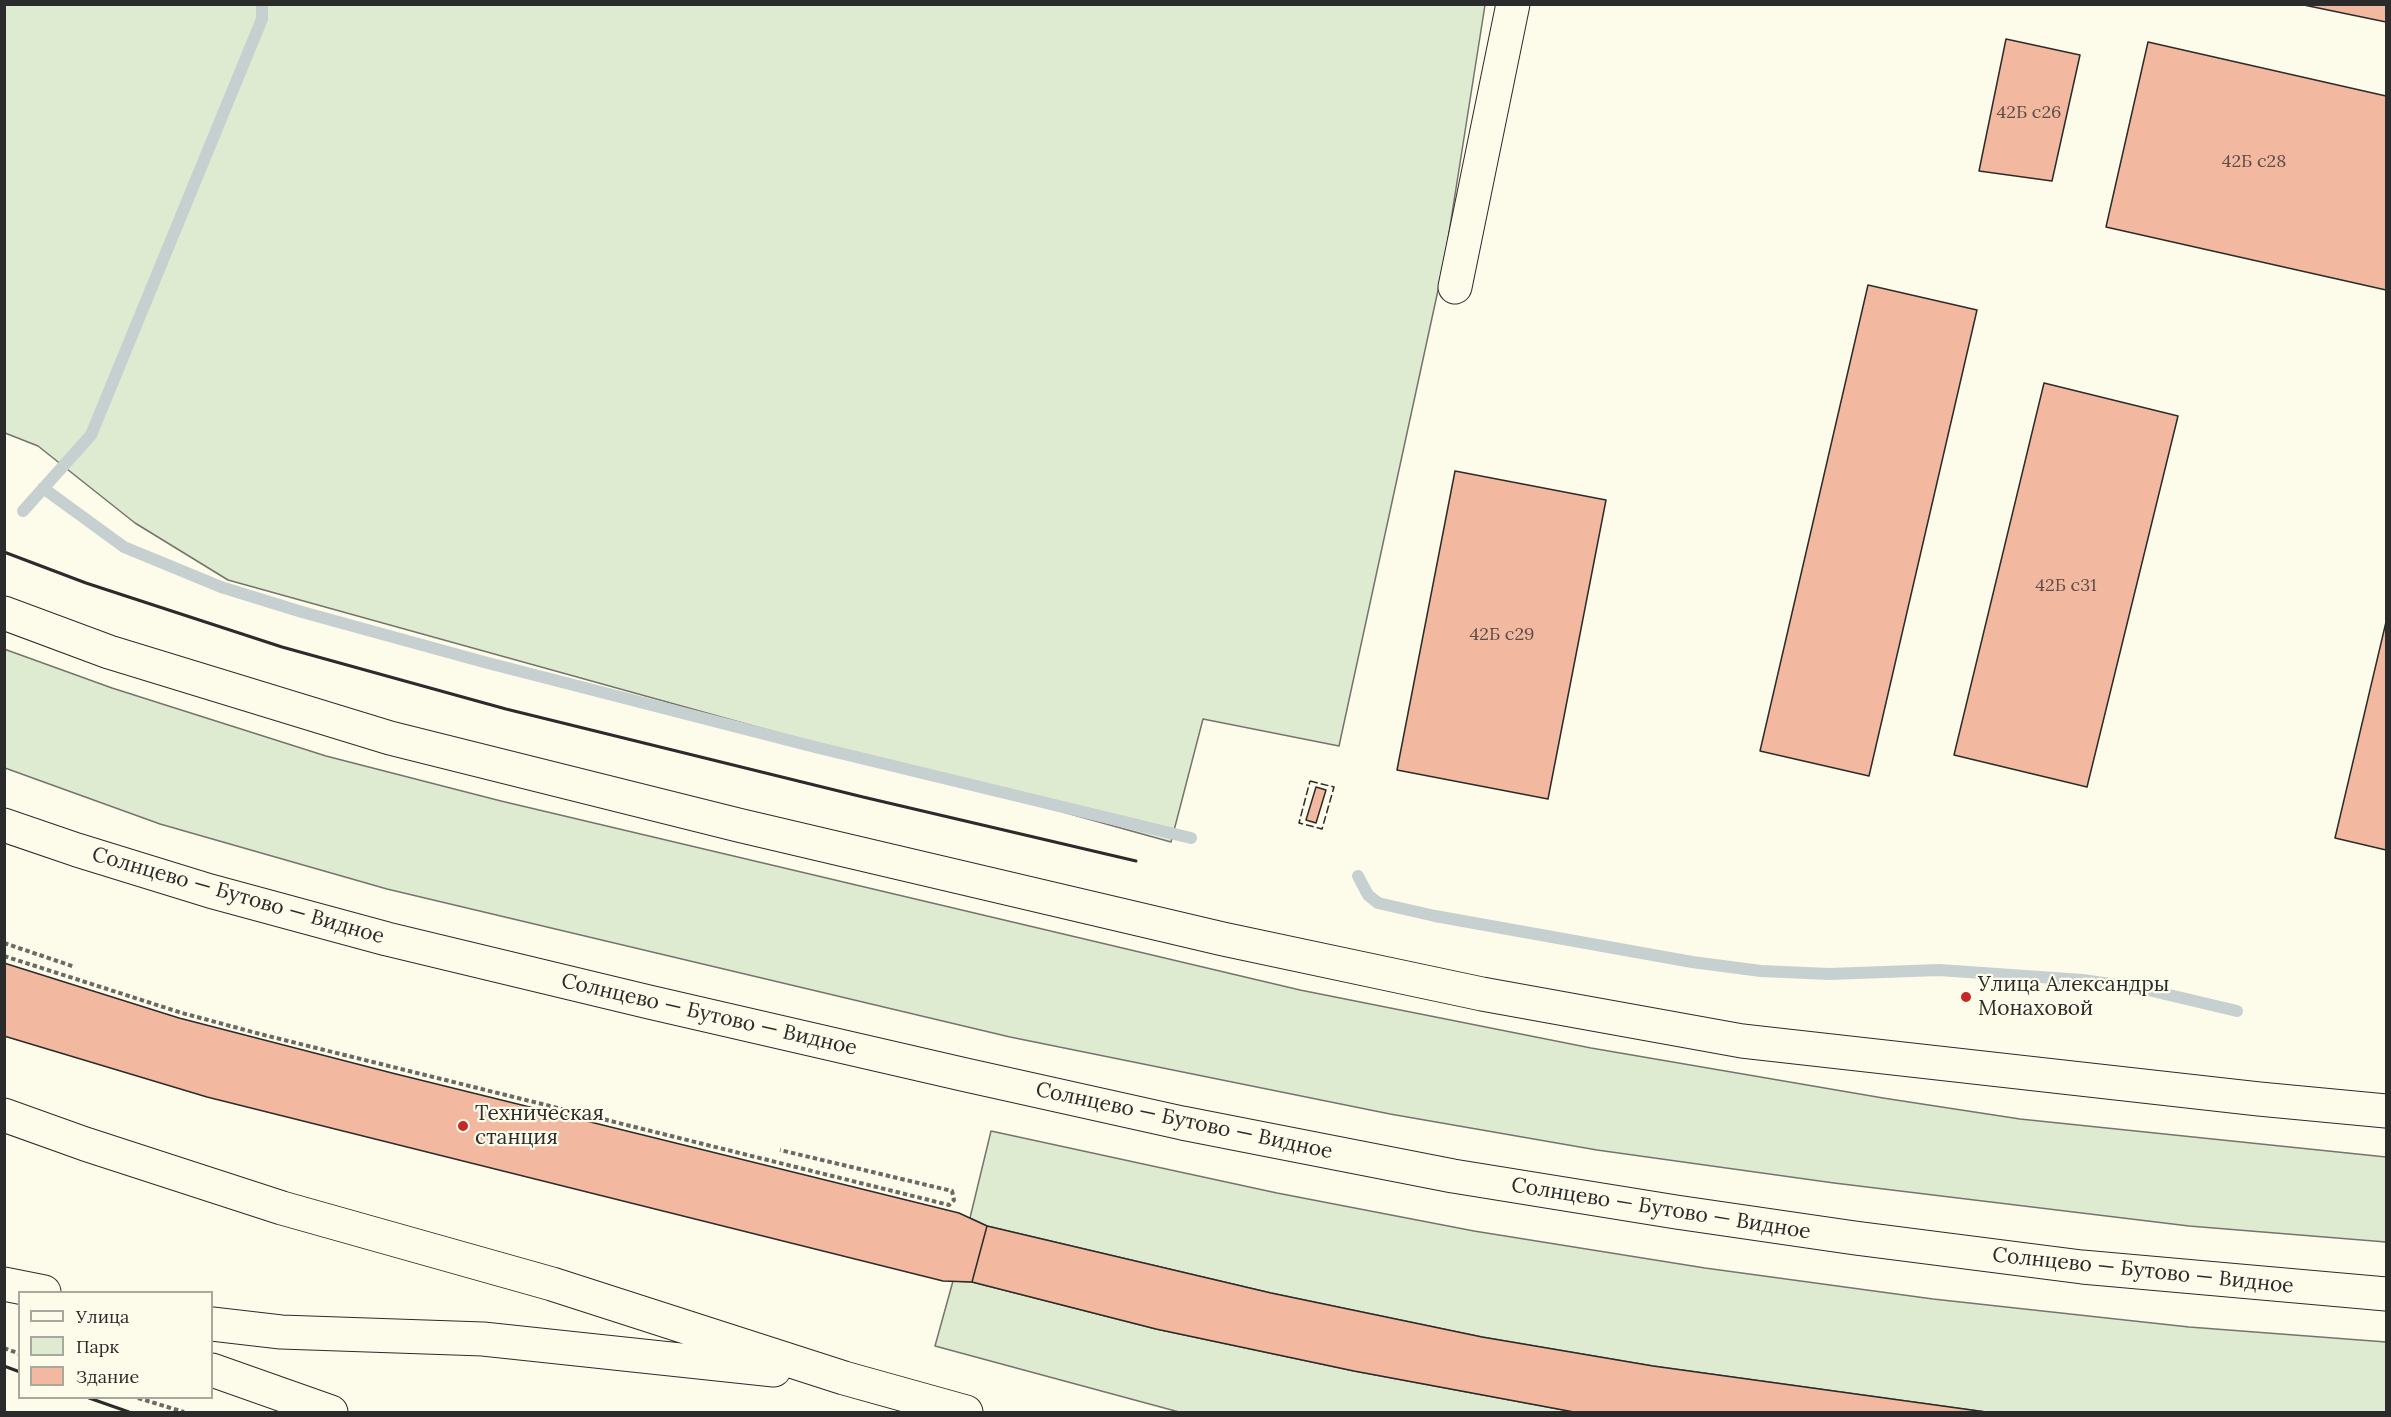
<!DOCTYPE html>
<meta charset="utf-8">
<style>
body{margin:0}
#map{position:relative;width:2391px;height:1417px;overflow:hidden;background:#fdfbea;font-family:Lora,serif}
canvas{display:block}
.frame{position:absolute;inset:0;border:6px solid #2b2b2b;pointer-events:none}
.legend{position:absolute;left:18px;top:1291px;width:195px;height:108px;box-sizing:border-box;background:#fdfbea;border:2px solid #a9a89e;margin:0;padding:8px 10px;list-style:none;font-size:18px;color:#2b2b2b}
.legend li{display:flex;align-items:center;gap:12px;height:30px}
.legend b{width:30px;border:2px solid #a9a89e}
</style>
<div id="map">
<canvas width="2391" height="1417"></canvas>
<div class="frame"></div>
<ul class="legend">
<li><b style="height:8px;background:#fdfbea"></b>Улица</li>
<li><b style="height:16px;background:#deebd1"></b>Парк</li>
<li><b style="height:16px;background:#f2b8a0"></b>Здание</li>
</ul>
</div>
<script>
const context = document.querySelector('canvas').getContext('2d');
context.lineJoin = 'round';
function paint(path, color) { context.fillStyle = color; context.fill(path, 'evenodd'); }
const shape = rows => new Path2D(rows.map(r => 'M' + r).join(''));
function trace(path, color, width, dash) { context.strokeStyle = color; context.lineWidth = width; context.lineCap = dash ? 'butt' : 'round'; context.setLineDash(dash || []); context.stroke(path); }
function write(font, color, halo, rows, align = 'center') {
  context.font = font + ' Lora,serif'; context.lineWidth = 4.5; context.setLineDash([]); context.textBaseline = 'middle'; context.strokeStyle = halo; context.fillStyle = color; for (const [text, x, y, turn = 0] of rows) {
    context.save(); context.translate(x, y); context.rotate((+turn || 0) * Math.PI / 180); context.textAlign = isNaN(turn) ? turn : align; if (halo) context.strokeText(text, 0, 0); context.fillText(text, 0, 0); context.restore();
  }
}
const green = shape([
 [4,5,1485,5,1445,258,1339,746,1203,719,1171,842,228,580,135,523,38,446,5,433,4,5],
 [4,649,112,688,326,756,501,801,1300,990,1591,1048,1883,1098,2020,1119,2386,1157,2386,1242,2189,1226,1834,1183,1597,1150,1390,1114,1010,1037,387,889,160,824,5,768,4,649],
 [991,1131,1277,1193,1474,1231,1705,1268,1933,1299,2189,1327,2386,1342,2386,1412,1986,1412,1653,1366,1482,1337,1271,1293,987,1226,970,1218,991,1131],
 [953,1281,972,1282,1156,1329,1354,1371,1574,1412,1179,1412,935,1346,953,1281]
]);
const stream = shape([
 [43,488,124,547,221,587,302,612,484,662,815,747,1191,838],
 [23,511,91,435,262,19,262,4],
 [1358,876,1368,895,1378,903,1435,916,1692,962,1761,971,1829,974,1939,970,2083,980,2144,989,2237,1011]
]);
const building = shape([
 [2299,4,2386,4,2386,22,2299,4],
 [2006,39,2080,55,2052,181,1979,171,2006,39],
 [2148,42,2386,96,2386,290,2106,227,2148,42],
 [1868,285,1977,310,1869,776,1760,751,1868,285],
 [2044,383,2178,416,2087,787,1954,755,2044,383],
 [1455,471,1606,500,1548,799,1397,770,1455,471],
 [2386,622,2386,850,2335,838,2386,622],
 [1316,787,1326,790,1316,823,1306,820,1316,787],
 [4,963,179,1018,392,1073,959,1213,987,1226,972,1282,943,1281,207,1097,4,1036,4,963],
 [987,1226,1271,1293,1482,1337,1653,1366,1986,1412,1574,1412,1354,1371,1156,1329,972,1282,987,1226]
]);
const path = shape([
 [4,943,75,967],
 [4,956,182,1013,264,1035,949,1205,954,1200,952,1191,780,1150],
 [4,1348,20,1354],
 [138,1398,184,1412]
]);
const minor = shape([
 [1455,287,1513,4]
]);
const secondary = shape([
 [4,613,109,652,390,738,738,825,1223,939,1482,994,1742,1041,2259,1099,2386,1111],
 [4,825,77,850,210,891,387,939,649,1002,966,1075,1182,1123,1453,1176,1676,1212,1855,1238,2082,1267,2386,1294],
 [4,1115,85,1144,282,1208,552,1284,844,1378,966,1412],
 [4,1284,44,1292],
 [212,1324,281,1332,483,1339,774,1370],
 [212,1370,331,1412]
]);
const fence = shape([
 [1310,781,1334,787,1322,829,1299,823,1310,781]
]);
const wall = shape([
 [4,552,86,583,282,647,506,709,863,797,1136,861],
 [4,1366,20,1372],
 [89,1398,129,1412]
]);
const markers = [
 [1966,997,6,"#c62828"],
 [463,1126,6,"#c62828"]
];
const numberNames = [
 ["42Б с26",2029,113],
 ["42Б с28",2254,162],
 ["42Б с31",2066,586],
 ["42Б с29",1502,635]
];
const streetNames = [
 ["Солнцево — Бутово — Видное",238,896,16],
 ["Солнцево — Бутово — Видное",709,1015,13],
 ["Солнцево — Бутово — Видное",1184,1121,12],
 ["Солнцево — Бутово — Видное",1661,1209,9],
 ["Солнцево — Бутово — Видное",2143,1271,6]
];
const poiNames = [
 ["Улица Александры",1978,985],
 ["Монаховой",1978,1009],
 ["Техническая",475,1114],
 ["станция",475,1138]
];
paint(green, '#deebd1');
trace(green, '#74746e', 1.5);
trace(stream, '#c7d0d0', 12);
paint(building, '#f2b8a0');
trace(building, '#2b2b2b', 1.5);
trace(minor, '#2b2b2b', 35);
trace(secondary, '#2b2b2b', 35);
trace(path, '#6a6964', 4, [4.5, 3]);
trace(minor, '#fdfbea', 33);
trace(secondary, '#fdfbea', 33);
trace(fence, '#2b2b2b', 1.5, [8, 3]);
trace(wall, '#2b2b2b', 3);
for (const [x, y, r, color] of markers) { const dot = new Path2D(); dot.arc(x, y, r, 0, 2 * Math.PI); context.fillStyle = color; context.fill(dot); trace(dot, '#fdfbea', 2); }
write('18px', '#5d4e48', null, numberNames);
write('21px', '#2b2b2b', '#fdfbea', streetNames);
write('21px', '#2b2b2b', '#fdfbea', poiNames, 'left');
</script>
